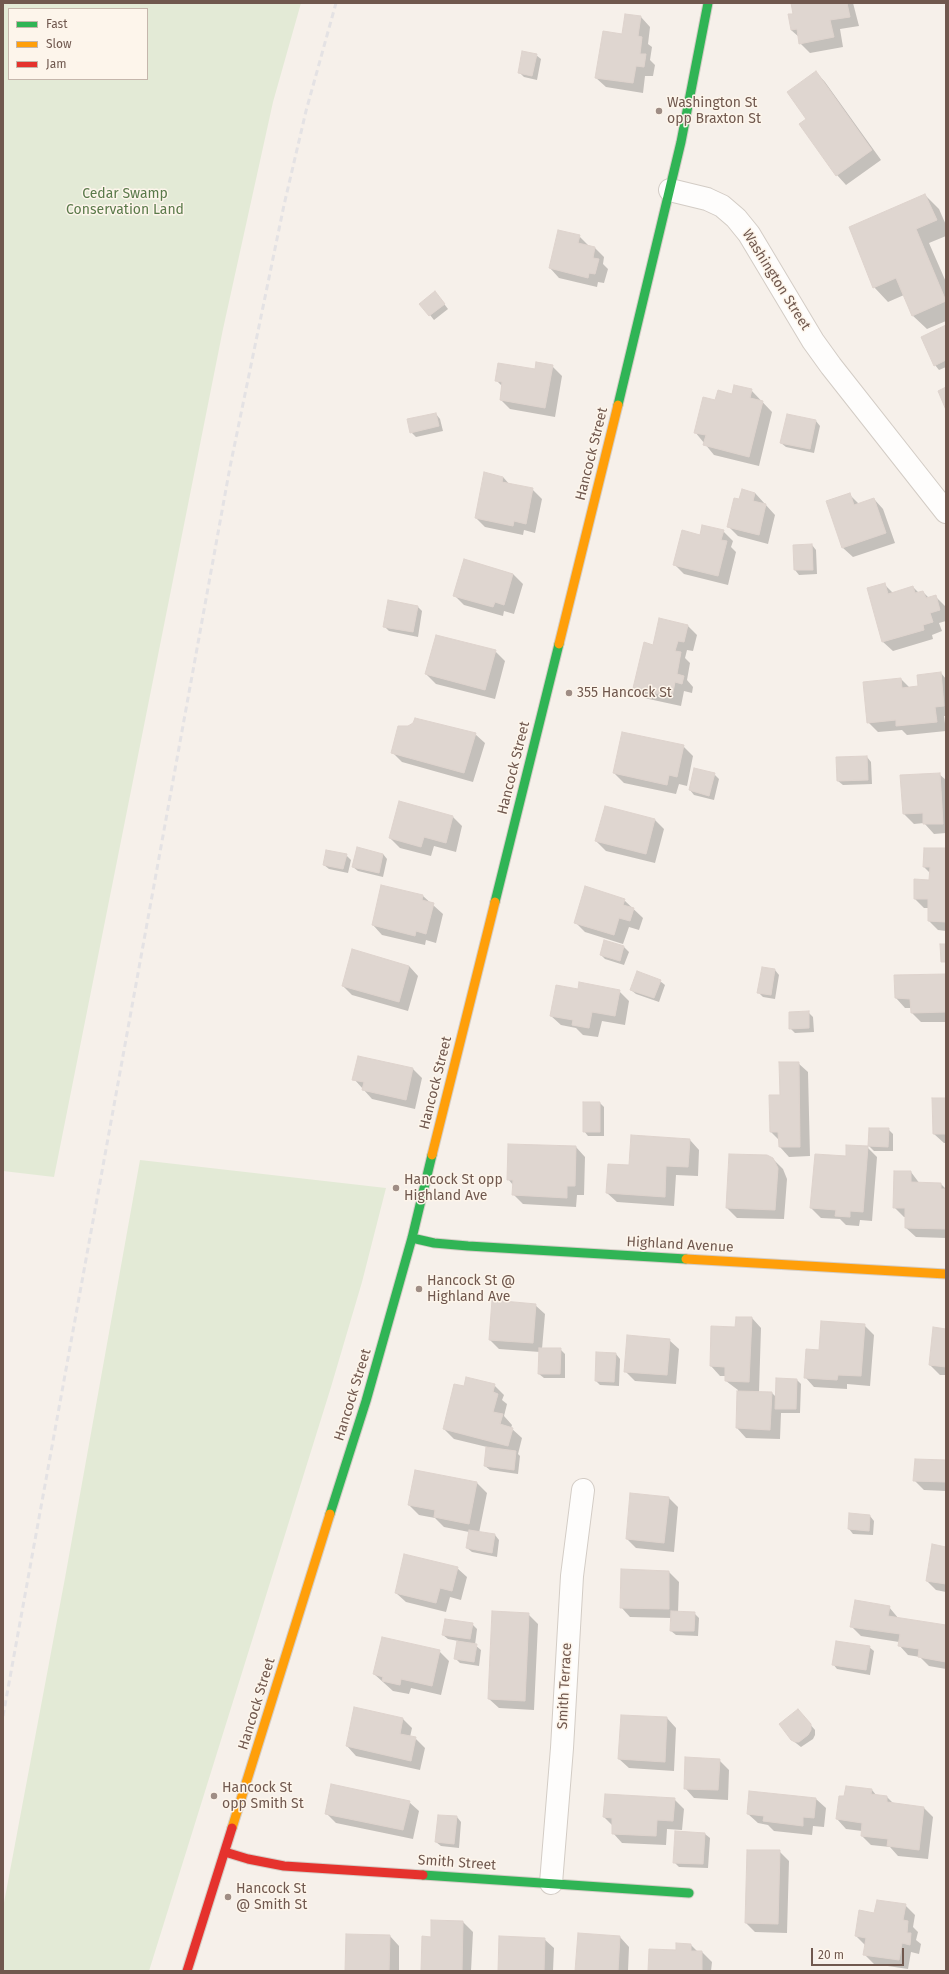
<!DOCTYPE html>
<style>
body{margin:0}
#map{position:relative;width:949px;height:1974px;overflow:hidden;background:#f6f0ea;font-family:"Fira Sans",sans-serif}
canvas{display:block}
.frame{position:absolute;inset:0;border:4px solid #70584e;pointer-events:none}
.legend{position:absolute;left:8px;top:8px;width:140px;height:72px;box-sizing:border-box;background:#fdf5eb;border:1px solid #c5b6ac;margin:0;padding:5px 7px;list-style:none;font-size:12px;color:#70584e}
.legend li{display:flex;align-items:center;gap:8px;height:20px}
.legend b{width:20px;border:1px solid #c5b6ac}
.scale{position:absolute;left:811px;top:1948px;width:93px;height:18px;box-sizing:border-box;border:2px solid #70584e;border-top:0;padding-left:5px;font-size:12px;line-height:14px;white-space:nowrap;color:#70584e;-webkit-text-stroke:3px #fdf5eb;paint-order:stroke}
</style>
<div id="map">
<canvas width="949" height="1974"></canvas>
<div class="frame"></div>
<ul class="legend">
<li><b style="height:5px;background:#30b455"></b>Fast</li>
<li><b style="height:5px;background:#ff9f0a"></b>Slow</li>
<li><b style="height:5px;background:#e5322d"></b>Jam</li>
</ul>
<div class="scale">20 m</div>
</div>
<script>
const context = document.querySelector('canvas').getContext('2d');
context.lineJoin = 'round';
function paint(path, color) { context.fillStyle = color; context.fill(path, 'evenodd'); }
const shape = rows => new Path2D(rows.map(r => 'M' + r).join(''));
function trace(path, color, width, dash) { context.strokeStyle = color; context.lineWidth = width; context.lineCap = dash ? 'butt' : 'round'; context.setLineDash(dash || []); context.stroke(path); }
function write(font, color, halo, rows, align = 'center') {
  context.font = font + ' "Fira Sans",sans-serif'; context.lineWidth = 3; context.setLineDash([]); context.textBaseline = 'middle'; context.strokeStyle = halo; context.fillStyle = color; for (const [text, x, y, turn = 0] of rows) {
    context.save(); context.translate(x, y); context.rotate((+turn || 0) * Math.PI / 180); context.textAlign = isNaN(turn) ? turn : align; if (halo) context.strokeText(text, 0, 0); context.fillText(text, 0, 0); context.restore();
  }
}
const green = shape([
 [3,3,301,3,273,102,223,329,54,1177,3,1171],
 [9,9,147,9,147,79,9,79],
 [140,1160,386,1188,362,1282,331,1387,149,1971,3,1971,3,1908,65,1578]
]);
const shadow = shape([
 [794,3,853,3,859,26,840,29,843,47,810,53,800,43,799,37,791,30],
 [641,17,650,27,648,44,652,47,650,60,655,65,653,76,645,76,643,93,606,87,596,78],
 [536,55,541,59,537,80,524,77,519,72],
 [816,72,825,82,881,160,846,185,837,175],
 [925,195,939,209,946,225,946,236,929,243,946,282,946,321,927,329,912,315,904,295,888,302,874,287],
 [579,236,589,246,595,248,604,257,603,264,608,269,604,283,598,282,597,287,559,278,550,268],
 [439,297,448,309,434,320,430,315],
 [946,326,946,367,939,370,935,365],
 [552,366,562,376,555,417,510,409,501,400,503,387,496,380],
 [751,390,772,412,759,466,714,455,695,432,716,401],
 [436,414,440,419,443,431,416,437,411,432],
 [816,421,820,426,814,453,786,447,781,443],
 [503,477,510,485,532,489,542,499,535,533,524,530,523,535,485,527,476,518],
 [755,493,775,515,768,544,738,536,728,526,740,500],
 [849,494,859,504,874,499,883,509,895,543,853,557,843,548,828,501],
 [723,531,733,541,731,547,736,552,728,585,684,574,674,564,700,536],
 [812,545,816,550,817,574,799,575,795,570],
 [465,560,513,574,523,584,514,614,504,611,503,616,464,605,454,595],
 [884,584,893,593,913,587,919,593,923,592,929,598,935,596,945,606,946,609,946,621,939,623,942,631,932,635,933,639,893,651,883,642,868,589],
 [418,607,422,611,418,637,389,631,384,626],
 [687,625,697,635,693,651,687,650,685,658,690,663,687,680,693,687,692,693,684,691,681,706,644,698,634,688,654,646],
 [495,651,505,661,495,699,436,684,426,674],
 [941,673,946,679,946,716,944,716,946,731,907,735,902,730,878,732,868,722,901,679,910,688,919,687],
 [475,734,485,743,473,782,402,762,392,752],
 [683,746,693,756,687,786,679,784,676,794,624,783,614,773],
 [867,757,871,762,872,784,843,785,838,781],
 [714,774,719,779,714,800,694,795,690,790],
 [939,774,946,780,946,833,934,834,924,823,914,824,904,814],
 [453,817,462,826,456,852,434,846,431,856,400,848,390,838],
 [655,820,664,829,655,863,606,851,596,841],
 [946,849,946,931,938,930,929,921,929,908,924,908,915,899,930,881,930,873,924,867],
 [383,854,387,859,383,877,358,871,353,867],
 [346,855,351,860,348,873,329,869,324,865],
 [423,896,443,914,436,943,426,940,425,945,382,935,373,925],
 [624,900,643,918,639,930,629,927,623,944,585,932,575,922],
 [605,942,624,947,629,952,624,965,605,959,601,955],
 [409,966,418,976,408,1011,352,995,343,986],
 [775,970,779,975,775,999,763,997,758,992],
 [946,975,946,1022,921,1022,912,1013,912,1008,905,1008,896,998,895,976],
 [660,981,665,985,659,1002,636,994,631,990],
 [578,991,619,991,629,1001,625,1025,602,1021,598,1037,583,1035,576,1028,561,1025,551,1016],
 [808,1012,813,1017,814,1032,795,1033,790,1028],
 [798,1063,808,1072,810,1156,789,1157,780,1147,779,1140,771,1132],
 [413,1069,422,1078,415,1109,372,1099,354,1079],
 [946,1099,946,1143,944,1143,934,1134],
 [600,1103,604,1107,604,1136,588,1136,584,1131],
 [888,1129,893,1134,893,1151,874,1151,869,1146],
 [690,1140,699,1150,698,1176,676,1175,674,1206,617,1202,607,1193,630,1166],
 [576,1147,585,1157,584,1195,577,1195,576,1207,523,1204,513,1194,513,1185,508,1179],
 [867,1147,877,1157,872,1221,860,1220,859,1226,846,1225,840,1219,821,1218,811,1208,847,1157],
 [730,1155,773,1159,783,1169,787,1179,784,1219,737,1218,727,1208],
 [911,1172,920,1184,941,1184,946,1189,946,1238,916,1237,906,1228,906,1217,904,1217,894,1207],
 [535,1305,545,1314,542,1349,560,1349,565,1354,565,1378,544,1378,539,1374,540,1352,499,1349,490,1340],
 [752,1318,761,1328,759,1392,772,1393,776,1397,797,1380,801,1384,800,1413,781,1413,780,1439,746,1438,737,1428,738,1390,726,1381,726,1376,720,1376,711,1366,712,1327,736,1328],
 [864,1325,874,1335,870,1386,847,1384,847,1389,814,1387,805,1377,820,1351],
 [946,1330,946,1375,940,1375,930,1365],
 [669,1340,679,1349,676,1384,635,1381,625,1371],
 [616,1354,620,1359,619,1386,600,1385,596,1381],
 [494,1385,504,1395,502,1400,507,1404,504,1416,512,1425,511,1428,522,1438,518,1454,520,1456,518,1474,490,1470,485,1466,487,1447,454,1439,444,1429],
 [946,1461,946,1491,924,1490,914,1480],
 [415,1471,477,1483,487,1493,479,1533,495,1535,499,1540,497,1557,472,1552,467,1548,469,1532,444,1527,435,1518,419,1515,409,1505],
 [669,1498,678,1507,674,1552,636,1548,627,1539],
 [870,1516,874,1521,873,1535,853,1534,849,1529],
 [946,1548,946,1592,936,1590,927,1581],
 [457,1568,467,1577,461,1600,450,1597,446,1612,406,1602,396,1593],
 [622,1570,669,1572,679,1582,678,1613,694,1613,699,1618,698,1636,676,1635,671,1631,672,1618,630,1617,621,1607],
 [889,1607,899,1619,946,1626,946,1669,929,1666,920,1657,908,1655,899,1645,899,1642,861,1636,851,1626],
 [528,1614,538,1624,534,1710,499,1708,489,1699],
 [472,1624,477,1629,475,1645,481,1650,479,1666,460,1663,455,1658,458,1641,448,1639,443,1635],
 [869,1647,874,1651,870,1675,837,1669,833,1664],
 [439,1651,449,1661,441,1695,411,1688,409,1694,393,1691,374,1674],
 [802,1715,815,1730,815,1735,813,1739,801,1747,792,1740],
 [667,1718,676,1728,674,1771,629,1768,619,1759],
 [403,1719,412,1728,410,1737,415,1738,425,1748,420,1770,356,1756,347,1746],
 [719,1760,729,1770,728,1800,694,1798,685,1788],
 [872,1790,877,1796,887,1797,894,1804,924,1808,933,1817,928,1859,898,1856,890,1847,871,1845,862,1836,862,1831,846,1829,837,1819,845,1797],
 [674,1799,684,1809,682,1830,667,1829,666,1845,622,1843,613,1833,613,1826,604,1817],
 [816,1799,826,1808,824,1827,813,1826,812,1835,774,1831,768,1825,758,1823,748,1814],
 [409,1802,419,1811,413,1839,336,1823,326,1813],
 [457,1817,461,1822,459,1848,441,1846,436,1842],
 [705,1834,710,1838,708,1868,679,1867,674,1862],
 [779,1851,789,1861,787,1933,755,1932,746,1923],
 [905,1905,915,1915,913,1927,918,1932,916,1940,921,1944,919,1954,911,1952,908,1969,874,1964,865,1955,865,1945,856,1936],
 [463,1922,473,1932,471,1971,422,1971],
 [390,1936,399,1946,399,1971,346,1971],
 [620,1937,629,1947,628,1971,576,1971],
 [544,1939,554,1948,553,1971,499,1971],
 [691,1945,698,1952,702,1952,712,1962,711,1971,650,1971,677,1952]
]);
const building = shape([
 [791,3,847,3,850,17,830,20,834,37,799,44,797,29,791,30,788,14,793,14,791,3],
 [625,14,641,16,638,36,642,37,640,54,646,54,644,67,636,66,633,83,595,78,603,31,622,34,625,14],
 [522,51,537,54,532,76,518,73,522,51],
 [816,71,872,150,836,176,799,124,806,119,787,92,816,71],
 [925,194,937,220,916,229,946,301,912,316,896,278,873,288,849,227,925,194],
 [558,230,580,235,578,243,595,247,593,258,599,259,595,274,589,273,588,278,549,268,558,230],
 [435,291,445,304,429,316,419,304,435,291],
 [946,325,946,360,934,366,921,337,946,325],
 [536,362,553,365,545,408,500,400,502,382,495,381,498,363,535,369,536,362],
 [734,385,752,389,750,398,763,401,749,457,703,445,706,435,694,433,703,397,715,400,718,390,732,394,734,385],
 [946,387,946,410,938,391,946,387],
 [436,413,439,426,410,433,407,419,436,413],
 [787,414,816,420,810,449,780,443,787,414],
 [484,472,503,477,502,482,533,488,526,524,514,521,513,526,475,518,484,472],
 [742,489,755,493,753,501,766,504,759,535,727,527,734,498,739,499,742,489],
 [850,493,854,505,874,498,886,533,842,548,826,501,850,493],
 [702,525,724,530,721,540,727,541,718,576,673,565,682,530,700,535,702,525],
 [812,544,813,570,794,570,793,545,812,544],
 [464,559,513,574,504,605,495,602,493,607,453,596,464,559],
 [885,583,888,594,913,586,915,593,923,591,926,598,936,595,940,610,930,613,933,622,923,625,924,630,882,642,867,588,885,583],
 [388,600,418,606,413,632,383,627,388,600],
 [659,618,688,625,684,642,678,641,675,651,681,652,677,674,684,676,682,684,675,682,672,697,633,688,644,642,653,645,659,618],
 [436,635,496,650,485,690,425,674,436,635],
 [941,672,944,706,935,707,937,722,896,726,896,720,867,723,863,682,901,678,902,688,918,686,917,675,941,672],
 [415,718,476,733,464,773,391,753,398,726,408,726,413,723,415,718],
 [622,732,684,745,677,777,669,775,667,785,613,773,622,732],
 [867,756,868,780,837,781,836,757,867,756],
 [694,768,715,773,709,796,689,790,694,768],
 [940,773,943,824,923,824,923,813,903,814,900,775,940,773],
 [399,801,453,816,446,843,424,837,421,847,389,838,399,801],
 [605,806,655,819,646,854,595,841,605,806],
 [357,847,383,854,379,873,352,867,357,847],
 [924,848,946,848,946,922,928,921,928,899,914,899,914,879,929,880,930,867,923,867,924,848],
 [326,850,347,854,343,869,323,865,326,850],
 [381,885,423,895,422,900,434,903,426,934,416,931,415,936,372,925,381,885],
 [585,886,625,899,623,905,634,908,630,921,619,918,614,935,574,923,585,886],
 [604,940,624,946,620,961,600,955,604,940],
 [940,944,946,944,946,962,941,962,940,944],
 [352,949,409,966,399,1002,342,986,352,949],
 [762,967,775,969,771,995,757,993,762,967],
 [637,971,661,980,654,998,630,990,637,971],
 [946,974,946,1012,911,1013,910,999,895,998,894,975,946,974],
 [579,982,620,990,615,1016,592,1012,589,1028,572,1025,573,1020,550,1016,556,985,578,989,579,982],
 [809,1011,809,1028,789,1029,789,1012,809,1011],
 [358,1056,413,1068,406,1100,362,1090,364,1082,352,1080,358,1056],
 [779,1062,799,1062,800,1147,779,1147,778,1132,770,1132,769,1095,780,1095,779,1062],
 [932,1098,946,1098,946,1134,933,1134,932,1098],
 [583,1102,600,1102,600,1132,583,1132,583,1102],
 [869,1128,889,1128,888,1147,868,1146,869,1128],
 [631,1135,690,1139,688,1167,666,1166,665,1197,606,1193,608,1164,629,1165,631,1135],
 [508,1144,576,1146,575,1186,567,1186,567,1198,512,1195,513,1180,507,1180,508,1144],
 [846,1145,868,1146,863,1212,850,1211,850,1217,835,1216,836,1210,810,1208,815,1154,846,1156,846,1145],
 [729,1154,767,1155,773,1158,778,1168,775,1210,726,1208,729,1154],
 [894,1171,911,1171,911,1182,941,1183,941,1189,946,1189,946,1229,905,1228,905,1208,893,1208,894,1171],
 [492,1300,536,1304,533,1343,489,1340,492,1300],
 [736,1317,752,1317,749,1382,725,1381,725,1367,710,1366,711,1326,735,1327,736,1317],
 [821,1321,865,1324,861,1376,838,1375,837,1380,804,1378,806,1349,819,1350,821,1321],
 [933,1327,946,1329,946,1367,929,1365,933,1327],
 [627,1335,670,1339,667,1375,624,1372,627,1335],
 [539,1348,561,1348,560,1374,538,1374,539,1348],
 [596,1352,616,1353,614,1382,595,1381,596,1352],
 [466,1377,495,1384,493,1392,498,1394,493,1412,503,1414,500,1424,513,1428,508,1446,443,1429,454,1384,464,1386,466,1377],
 [776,1378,797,1379,796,1409,775,1409,776,1378],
 [737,1391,772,1392,770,1430,736,1428,737,1391],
 [486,1447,516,1451,514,1470,484,1466,486,1447],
 [915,1459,946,1460,946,1482,913,1481,915,1459],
 [415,1470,477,1482,469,1524,434,1517,435,1510,408,1505,415,1470],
 [630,1493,669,1497,664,1543,626,1539,630,1493],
 [849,1513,870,1515,869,1531,848,1529,849,1513],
 [469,1530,495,1534,492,1553,466,1548,469,1530],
 [932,1544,946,1547,946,1584,926,1581,932,1544],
 [404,1554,458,1567,452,1591,440,1588,436,1603,395,1593,404,1554],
 [621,1569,669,1571,669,1609,620,1608,621,1569],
 [855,1600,890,1606,888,1616,946,1625,946,1662,918,1657,919,1649,898,1646,900,1634,850,1627,855,1600],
 [492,1611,529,1613,525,1701,488,1699,492,1611],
 [671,1611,695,1612,694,1631,670,1631,671,1611],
 [445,1619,473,1623,470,1639,442,1635,445,1619],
 [382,1637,440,1650,432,1686,401,1679,400,1685,382,1681,383,1677,373,1674,382,1637],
 [457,1641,477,1644,474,1662,454,1659,457,1641],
 [836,1641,870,1646,866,1670,832,1665,836,1641],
 [354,1707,403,1718,400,1734,416,1737,411,1761,346,1746,354,1707],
 [798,1709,811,1724,811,1730,808,1735,799,1742,795,1742,791,1740,779,1724,798,1709],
 [621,1715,667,1717,665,1762,618,1759,621,1715],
 [685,1757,720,1759,718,1790,684,1789,685,1757],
 [331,1784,410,1801,403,1830,325,1814,331,1784],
 [846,1786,872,1789,871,1794,887,1796,887,1802,924,1807,919,1850,887,1846,888,1839,861,1836,862,1823,836,1819,839,1796,844,1796,846,1786],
 [749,1791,816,1798,814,1818,803,1817,803,1826,763,1821,764,1816,747,1814,749,1791],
 [605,1794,675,1798,673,1821,657,1820,656,1836,612,1834,612,1818,603,1817,605,1794],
 [438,1815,457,1816,454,1844,435,1842,438,1815],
 [675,1831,705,1833,703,1864,673,1863,675,1831],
 [747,1850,780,1850,778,1924,745,1923,747,1850],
 [877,1900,906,1904,903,1920,908,1921,907,1933,911,1933,910,1945,902,1943,899,1960,863,1955,866,1938,855,1936,859,1910,874,1913,877,1900],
 [431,1920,463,1921,462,1971,421,1971,422,1936,431,1937,431,1920],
 [578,1933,620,1936,618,1971,575,1971,578,1933],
 [346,1934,390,1935,389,1971,345,1971,346,1934],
 [499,1936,545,1938,544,1971,498,1971,499,1936],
 [676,1943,691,1944,691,1951,702,1951,702,1971,648,1971,649,1949,676,1950,676,1943]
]);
const street = shape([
 [670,190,707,199,722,206,736,218,749,234,813,341,831,366,946,512],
 [551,1883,562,1748,572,1576,583,1490]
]);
const fast = shape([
 [618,405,681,142,708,3],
 [495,902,559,644],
 [412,1238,434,1243,468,1246,686,1259],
 [330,1514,366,1401,412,1238,432,1155],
 [423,1875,689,1893]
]);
const slow = shape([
 [559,644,618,405],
 [432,1155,495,902],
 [686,1259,946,1274],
 [232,1828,330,1514]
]);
const jam = shape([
 [225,1852,248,1859,284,1866,423,1875],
 [187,1971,232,1828]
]);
const rail = shape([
 [3,1716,230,467,284,205,306,111,336,3]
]);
const markers = [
 [659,111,4,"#9f8d85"],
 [569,693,4,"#9f8d85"],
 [396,1188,4,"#9f8d85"],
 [419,1289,4,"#9f8d85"],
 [214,1796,4,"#9f8d85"],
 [228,1897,4,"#9f8d85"]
];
const poiNames = [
 ["Washington St",667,103],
 ["opp Braxton St",667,119],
 ["355 Hancock St",577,693],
 ["Hancock St opp",404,1180],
 ["Highland Ave",404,1196],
 ["Hancock St @",427,1281],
 ["Highland Ave",427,1297],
 ["Hancock St",222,1788],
 ["opp Smith St",222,1804],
 ["Hancock St",236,1889],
 ["@ Smith St",236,1905]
];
const parkNames = [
 ["Cedar Swamp",125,194],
 ["Conservation Land",125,210]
];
const streetNames = [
 ["Washington Street",776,280,58],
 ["Hancock Street",592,454,-76],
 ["Hancock Street",514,768,-76],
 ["Hancock Street",436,1083,-76],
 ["Highland Avenue",680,1245,3],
 ["Hancock Street",353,1395,-73],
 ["Smith Terrace",565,1686,-87],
 ["Hancock Street",257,1704,-73],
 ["Smith Street",457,1863,4]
];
paint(green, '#e3ead6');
paint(shadow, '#0003');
paint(building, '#dfd6d0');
trace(building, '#ded3cd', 1);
trace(street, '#d3ccc5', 24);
trace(fast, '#d4cdc6', 11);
trace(slow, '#d4cdc6', 11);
trace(jam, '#d4cdc6', 11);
trace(street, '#fefdfc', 22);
trace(fast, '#30b455', 9);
trace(slow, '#ff9f0a', 9);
trace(jam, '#e5322d', 9);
trace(rail, '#e4e2e4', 3, [6, 4]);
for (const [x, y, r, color] of markers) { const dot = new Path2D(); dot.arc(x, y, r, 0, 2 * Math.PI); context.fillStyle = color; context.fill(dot); trace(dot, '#fdf5eb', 1.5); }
write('14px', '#70584e', '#fdf5eb', poiNames, 'left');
write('14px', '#5a7a4a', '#fdf5eb', parkNames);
write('14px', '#70584e', '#fdf5eb', streetNames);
</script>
